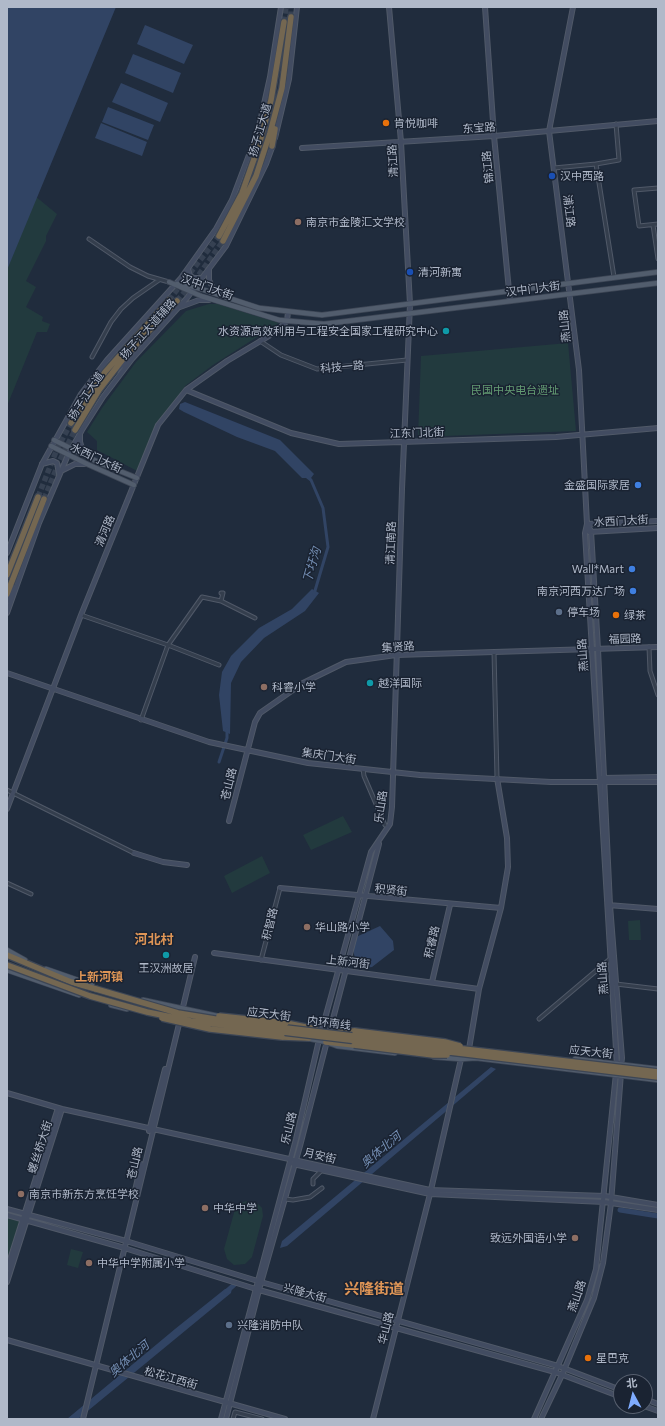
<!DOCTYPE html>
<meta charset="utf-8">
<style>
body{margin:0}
#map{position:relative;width:665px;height:1426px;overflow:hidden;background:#202c3d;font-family:Commissioner,"Noto Sans SC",sans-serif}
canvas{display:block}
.frame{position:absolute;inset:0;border:8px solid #b0b9c9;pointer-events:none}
.north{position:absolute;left:613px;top:1374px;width:40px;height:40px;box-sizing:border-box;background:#1a2332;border:1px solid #565f6e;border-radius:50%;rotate:353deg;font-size:11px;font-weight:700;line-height:16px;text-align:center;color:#b0b9c9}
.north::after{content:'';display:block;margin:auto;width:14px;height:18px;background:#7facff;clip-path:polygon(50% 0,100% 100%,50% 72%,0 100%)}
</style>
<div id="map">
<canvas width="665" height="1426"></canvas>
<div class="frame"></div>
<div class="north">北</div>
</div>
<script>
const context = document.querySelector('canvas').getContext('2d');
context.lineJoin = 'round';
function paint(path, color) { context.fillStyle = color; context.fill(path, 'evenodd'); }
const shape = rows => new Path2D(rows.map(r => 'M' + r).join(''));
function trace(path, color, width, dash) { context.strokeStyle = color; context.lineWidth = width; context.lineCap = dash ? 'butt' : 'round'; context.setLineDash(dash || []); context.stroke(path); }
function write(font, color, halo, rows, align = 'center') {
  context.font = font + ' Commissioner,"Noto Sans SC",sans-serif'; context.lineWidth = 3; context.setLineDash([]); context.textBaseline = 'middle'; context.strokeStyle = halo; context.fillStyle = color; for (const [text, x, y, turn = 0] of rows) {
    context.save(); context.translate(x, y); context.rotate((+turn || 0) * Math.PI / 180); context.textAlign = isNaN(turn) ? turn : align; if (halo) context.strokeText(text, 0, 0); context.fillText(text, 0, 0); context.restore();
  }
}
const green = shape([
 [35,196,57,214,46,236,46,241,26,281,36,287,26,307,43,317,42,321,50,324,47,332,37,332,7,406,7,257],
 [209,304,218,304,279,323,213,365,185,386,158,425,139,472,97,450,97,441,87,432,102,408,136,362,186,311],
 [568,343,576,431,418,437,421,356],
 [343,816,352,832,311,850,303,835],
 [262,856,270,873,232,893,224,876],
 [640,920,641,940,629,940,628,921],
 [246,1201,258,1204,262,1208,263,1216,252,1257,245,1264,234,1265,227,1259,224,1249,235,1209,241,1203],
 [7,1215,22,1219,7,1269],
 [71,1249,83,1252,78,1268,67,1265]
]);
const water = shape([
 [7,7,116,7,7,270],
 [145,25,193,45,184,64,137,44],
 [133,54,181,73,173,93,125,73],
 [121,83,168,103,160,122,112,102],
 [108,107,154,125,148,140,102,122],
 [101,123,147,142,142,156,95,138],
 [185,402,280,440,314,474,311,478,302,478,275,451,237,437,184,412,179,409,180,404],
 [312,589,319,593,305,611,264,638,241,662,231,683,230,734,223,731,219,695,222,672,231,656,259,628,292,609],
 [380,926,393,941,394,950,372,967,365,968,355,958,352,946,356,937],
 [491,1067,496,1069,287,1246,280,1248,282,1241],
 [232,1288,231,1293,78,1419,67,1419,175,1329,225,1289]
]);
const canal = shape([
 [306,476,311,480,323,508,328,547,314,594],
 [219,762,227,738,227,729]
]);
const river = shape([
 [620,1210,658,1216],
 [226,1292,235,1284]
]);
const highwayTunnel = shape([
 [291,17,291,7],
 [284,22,286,7],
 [169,300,219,236],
 [177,301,198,276,223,241],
 [38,497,57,449,71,423],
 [44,499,60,460,75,430]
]);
const street = shape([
 [596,164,619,160,616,124],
 [554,168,596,164,614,277],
 [658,188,634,190,639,226,658,224],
 [653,225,658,259],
 [89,239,130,267,148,276,169,282],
 [260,341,281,355,317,369,407,360],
 [92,357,111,322,121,309,133,298,159,280],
 [221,601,223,593,221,593],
 [81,615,168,645,219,665],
 [649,647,650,671,658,695],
 [494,652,497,778],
 [141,720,168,645,202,597,221,601,255,618],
 [363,769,364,776,385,825],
 [7,790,134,853],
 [7,883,31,894],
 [261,960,280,888],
 [616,984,658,989],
 [539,1019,610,959],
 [313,1184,313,1179,322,1170],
 [285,1199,293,1200,310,1197,322,1188],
 [233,1419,235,1412,262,1419]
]);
const secondary = shape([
 [485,7,494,136,510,301],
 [573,7,549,131,579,370,587,524,591,531,598,649,610,905,622,1058,621,1066],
 [275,138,289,79,297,7],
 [302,148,494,136,658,121],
 [188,269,190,276,194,278,202,278],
 [209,269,209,280,214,290,220,294],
 [180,307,199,300,209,300],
 [116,370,128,361],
 [186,390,291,433,339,444,556,437,658,428],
 [80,433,80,442,83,451,89,457],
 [42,464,53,461,57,463,59,474],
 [61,471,75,464,86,464],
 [587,524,585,533,617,1066],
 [587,524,658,521],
 [589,532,658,528],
 [7,553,42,464,81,394,107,360,181,278,216,229,232,200,258,131,270,77,281,7],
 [9,601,12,586],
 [7,613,39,523,68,455,82,430,103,397,132,359,187,298,226,246,266,164,273,145],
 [7,673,209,742,308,763,420,775,551,782,658,782],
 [602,778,658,777],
 [7,809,81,615,158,425,186,390,227,361,274,333,287,321,288,312],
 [229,821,255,722,260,713,303,683,346,662,396,655,658,647],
 [134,853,163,862,187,865],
 [280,888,501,908],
 [608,905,658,909],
 [214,953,479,989],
 [432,982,450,905],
 [182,1011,195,957],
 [329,1034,379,844],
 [469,1049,479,989,501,908,508,867,507,838,497,778],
 [7,1093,62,1109,430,1190,605,1196,658,1205],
 [149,1131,165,1069],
 [293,1164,430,1194,604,1202,658,1210],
 [134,1195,141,1164],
 [7,1209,126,1241,261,1282,558,1366,621,1390],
 [7,1215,121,1247,259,1290,555,1372,621,1397],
 [7,1269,58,1108],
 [7,1282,62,1109],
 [7,1340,285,1419],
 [645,1399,658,1404],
 [644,1406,658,1411],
 [83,1419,180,1020],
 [221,1419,296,1139,319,1040,371,852,390,824,392,807,402,489,410,304,401,142,389,7],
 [226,1419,259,1290,300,1146,327,1041],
 [373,1419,430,1194,461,1059],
 [534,1419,587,1300,596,1269,616,1073],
 [541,1419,562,1375,594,1298,603,1263,611,1203,621,1073]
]);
const primary = shape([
 [169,282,201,296,279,320,324,324,658,283],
 [177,284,195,287,259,308,322,315,658,272],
 [54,440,100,463,137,478],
 [51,446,87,464,134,485],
 [7,950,25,960],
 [46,969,92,985],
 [7,970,79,995],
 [143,1000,222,1017],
 [111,1005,127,1009],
 [306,1038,326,1042,337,1046,395,1053],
 [434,1057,461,1059,476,1058,658,1080],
 [575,1059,658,1069]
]);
const highway = shape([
 [272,146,275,129],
 [253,147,259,137],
 [219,236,242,193,259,145,271,100,284,22],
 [223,241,256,176,270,133,282,88,291,17],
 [71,423,105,372,169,300],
 [75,430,99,390,123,359,177,301],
 [7,575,38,497],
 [7,594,44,499],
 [7,955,71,982,96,989],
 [286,1023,315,1029],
 [336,1032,355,1031],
 [282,1037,309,1038],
 [326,1042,354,1045]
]);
const highwayBridge = shape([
 [7,965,90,996,147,1012,191,1021,658,1077],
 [96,989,178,1013,227,1021,658,1072],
 [219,1016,286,1023],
 [162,1018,210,1029,282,1037],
 [355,1031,445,1042,460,1046],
 [354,1045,433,1055,447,1055]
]);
const markers = [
 [386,123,4,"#e8710a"],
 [552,176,4,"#1a4fb4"],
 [298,222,4,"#8d6e63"],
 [410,272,4,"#1a4fb4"],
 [446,331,4,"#0f9aa8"],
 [638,485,4,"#3f7fe0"],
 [632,569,4,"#3f7fe0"],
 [633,591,4,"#3f7fe0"],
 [559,612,4,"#5c6f8a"],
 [616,615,4,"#e8710a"],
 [370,683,4,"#0f9aa8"],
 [264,687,4,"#8d6e63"],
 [307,927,4,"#8d6e63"],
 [166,955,4,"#0f9aa8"],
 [21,1194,4,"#8d6e63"],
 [205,1208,4,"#8d6e63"],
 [575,1238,4,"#8d6e63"],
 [89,1263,4,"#8d6e63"],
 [229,1325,4,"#5c6f8a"],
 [588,1358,4,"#e8710a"]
];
const poiNames = [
 ["肯悦咖啡",394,123],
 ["汉中西路",560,176],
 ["南京市金陵汇文学校",306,222],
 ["清河新寓",418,272],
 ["水资源高效利用与工程安全国家工程研究中心",438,331,"right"],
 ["金盛国际家居",630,485,"right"],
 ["Wall*Mart",624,569,"right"],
 ["南京河西万达广场",625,591,"right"],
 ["停车场",567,612],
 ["绿茶",624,615],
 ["越洋国际",378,683],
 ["科睿小学",272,687],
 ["华山路小学",315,927],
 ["王汉洲故居",166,968,"center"],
 ["南京市新东方烹饪学校",29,1194],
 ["中华中学",213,1208],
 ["致远外国语小学",567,1238,"right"],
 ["中华中学附属小学",97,1263],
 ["兴隆消防中队",237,1325],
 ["星巴克",596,1358]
];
const streetNames = [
 ["东宝路",479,128,-4],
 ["扬子江大道",260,130,-74],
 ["清江路",393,161,-93],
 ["锦江路",488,167,-96],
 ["浦江路",569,211,83],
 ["汉中门大街",207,287,20],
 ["汉中门大街",533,289,-7],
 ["燕山路",565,326,-96],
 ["扬子江大道辅路",148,329,-48],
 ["科技一路",342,367,-5],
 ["扬子江大道",86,396,-57],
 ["江东门北街",417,433,-2],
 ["水西门大街",96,458,25],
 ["水西门大街",621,521,-3],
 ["清河路",105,531,-67],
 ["清江南路",391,543,-88],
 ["福园路",625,639,-2],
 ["集贤路",398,647,-4],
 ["燕山路",583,655,-94],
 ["集庆门大街",329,756,8],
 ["苍山路",229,784,-76],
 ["乐山路",381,807,-82],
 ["积贤街",391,890,6],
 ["积智路",270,924,-76],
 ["积睿路",432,942,-77],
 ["上新河街",348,962,7],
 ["燕山路",603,978,-94],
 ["应天大街",269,1014,7],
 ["内环南线",329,1023,7],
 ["应天大街",591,1052,6],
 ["乐山路",289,1128,-76],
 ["螺丝桥大街",40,1147,-72],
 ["月安街",320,1156,13],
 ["苍山路",135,1163,-77],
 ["兴隆大街",305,1293,15],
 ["燕山路",577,1296,-71],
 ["华山路",386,1328,-76],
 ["松花江西街",171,1378,16]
];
const parkNames = [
 ["民国中央电台遗址",515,390]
];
const waterNames = [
 ["下圩沟",312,565,-74],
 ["奥体北河",381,1150,-40],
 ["奥体北河",129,1359,-40]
];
const neighbourhoodNames = [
 ["上新河镇",99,977]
];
const quarterNames = [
 ["河北村",154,940]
];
const districtNames = [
 ["兴隆街道",374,1289]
];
paint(green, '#223a3e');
paint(water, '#314464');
trace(canal, '#314464', 3);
trace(river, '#314464', 5);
trace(highwayTunnel, '#364152', 5.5, [5.5, 3]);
trace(street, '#505968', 5);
trace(secondary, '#505968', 6);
trace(primary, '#3e4756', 6);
trace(highway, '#3d4655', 8);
trace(street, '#343e4d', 3);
trace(secondary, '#424c61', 4);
trace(primary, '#525d6d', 4.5);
trace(highway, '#746751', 5.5);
trace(highwayBridge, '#3d4655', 8, []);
trace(highwayBridge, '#746751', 5.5);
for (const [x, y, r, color] of markers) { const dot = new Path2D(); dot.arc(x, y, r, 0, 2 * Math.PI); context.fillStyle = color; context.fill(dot); trace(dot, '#1a2332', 1.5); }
write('11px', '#b0b9c9', '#1a2332', poiNames, 'left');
write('11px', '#b0b9c9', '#1a2332', streetNames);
write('11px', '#649c73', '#1a2332', parkNames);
write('italic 12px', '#748eb3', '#1a2332', waterNames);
write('bold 12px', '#de9556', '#1a2332', neighbourhoodNames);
write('bold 13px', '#de9556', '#1a2332', quarterNames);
write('bold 15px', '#de9556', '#1a2332', districtNames);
</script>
